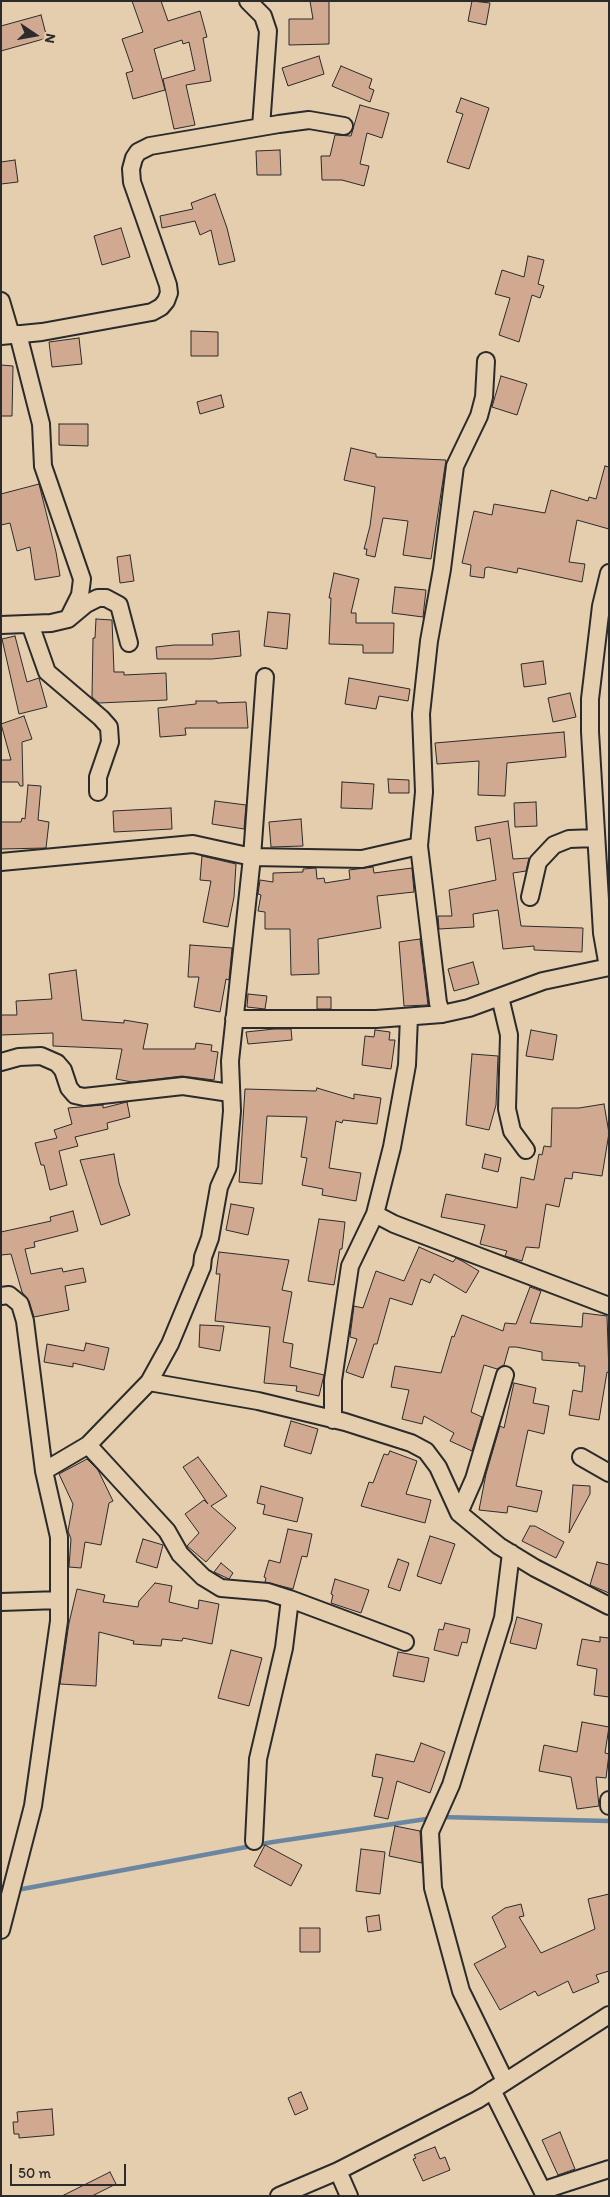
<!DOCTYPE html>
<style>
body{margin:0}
#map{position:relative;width:610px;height:2197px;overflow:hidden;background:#e5ceae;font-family:Itim,sans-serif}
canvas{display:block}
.frame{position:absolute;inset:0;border:2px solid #2b2b2b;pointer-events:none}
.north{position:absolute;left:10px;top:10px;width:50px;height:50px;-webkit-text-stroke:4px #e5ceae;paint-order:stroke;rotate:102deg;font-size:14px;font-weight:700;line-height:20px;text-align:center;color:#2b2b2b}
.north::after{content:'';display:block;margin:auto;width:18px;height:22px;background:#2b2b2b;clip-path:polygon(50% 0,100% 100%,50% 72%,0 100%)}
.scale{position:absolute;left:10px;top:2164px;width:116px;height:22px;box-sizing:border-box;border:2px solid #2b2b2b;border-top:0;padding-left:6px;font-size:15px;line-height:18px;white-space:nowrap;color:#2b2b2b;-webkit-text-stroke:4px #e5ceae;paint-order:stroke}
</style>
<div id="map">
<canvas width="610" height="2197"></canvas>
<div class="frame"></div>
<div class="north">N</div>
<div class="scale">50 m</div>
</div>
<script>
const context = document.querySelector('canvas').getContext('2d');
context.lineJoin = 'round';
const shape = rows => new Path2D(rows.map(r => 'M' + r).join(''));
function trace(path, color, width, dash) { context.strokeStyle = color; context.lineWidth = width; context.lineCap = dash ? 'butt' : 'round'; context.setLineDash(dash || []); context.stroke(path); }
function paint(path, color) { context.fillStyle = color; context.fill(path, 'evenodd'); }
const stream = shape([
 [440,1817,609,1821],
 [17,1890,273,1842,433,1818]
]);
const building = shape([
 [132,1,161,1,168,21,200,11,207,37,203,38,211,81,186,85,195,125,174,129,163,79,195,70,189,42,183,44,182,40,154,49,165,90,133,99,126,73,133,71,122,39,143,32,132,1],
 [310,1,329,1,329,44,289,45,289,19,313,19,310,1],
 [472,1,490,3,486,25,468,21,472,1],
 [41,15,47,38,1,51,1,26,41,15],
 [319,56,324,74,288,86,282,68,319,56],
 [341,66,372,79,369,88,374,90,370,102,332,86,341,66],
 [461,98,489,108,469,169,447,162,463,114,456,112,461,98],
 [360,105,389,113,382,138,367,133,360,164,369,166,364,186,342,180,322,180,321,156,330,156,335,135,351,136,360,105],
 [280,150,281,175,257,175,256,151,280,150],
 [15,160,18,182,1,184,1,162,15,160],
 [215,194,227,228,235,261,219,265,211,230,200,235,195,221,162,228,160,216,193,209,191,203,215,194],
 [121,228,130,257,102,265,94,236,121,228],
 [528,256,544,260,538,284,544,286,540,298,532,295,519,342,499,335,510,298,495,294,502,270,524,277,528,256],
 [191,331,218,332,218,356,191,356,191,331],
 [79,338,82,364,52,367,49,342,79,338],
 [1,365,13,366,12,416,1,416,1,365],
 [501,376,527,384,517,415,492,407,501,376],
 [221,395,224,407,200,414,197,402,221,395],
 [59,424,88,424,88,446,59,445,59,424],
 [351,448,376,454,376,457,446,460,431,559,403,555,408,521,383,518,375,557,366,555,367,549,364,549,370,526,375,487,344,480,351,448],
 [605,466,609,467,609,529,577,520,569,562,585,564,582,582,518,568,517,573,488,567,485,568,484,578,470,576,471,565,462,563,474,511,492,515,494,504,545,513,551,490,588,501,589,497,596,499,605,466],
 [39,484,56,552,60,576,35,580,30,547,17,551,10,523,1,525,1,494,39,484],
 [130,555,134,581,120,583,117,557,130,555],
 [334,573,359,579,351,613,356,613,356,623,394,623,393,653,363,653,363,645,329,644,331,598,329,598,334,573],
 [395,587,426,590,423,617,392,613,395,587],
 [268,612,290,614,287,649,264,646,268,612],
 [96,619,112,620,114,672,124,672,124,675,166,673,167,700,99,703,92,697,93,638,95,638,96,619],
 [239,631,241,656,212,659,157,659,156,647,174,645,213,645,212,634,239,631],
 [15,636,27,682,39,678,47,707,19,714,2,639,15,636],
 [543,661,546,684,524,687,521,664,543,661],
 [349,678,410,689,408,701,379,696,376,709,345,704,349,678],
 [570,693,576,717,553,722,548,698,570,693],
 [196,701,217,701,217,703,246,702,248,728,185,728,186,735,160,737,158,708,196,704,196,701],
 [24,716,32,739,22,742,23,786,20,786,18,782,1,782,1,760,11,760,1,724,24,716],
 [564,732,566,757,507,763,505,796,478,795,479,761,437,764,435,743,564,732],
 [388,779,409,780,409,793,389,793,388,779],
 [342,782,374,784,372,809,341,808,342,782],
 [28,785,41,786,38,820,49,822,46,848,1,849,1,822,21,822,22,818,25,819,28,785],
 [215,801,246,805,244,829,212,824,215,801],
 [536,802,537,826,515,827,514,803,536,802],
 [171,808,172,829,114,832,113,811,171,808],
 [301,819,303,846,271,847,269,822,301,819],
 [508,821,513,859,529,858,526,871,513,873,521,926,583,928,582,952,534,950,534,946,503,949,498,910,473,914,474,927,439,929,438,916,452,916,449,890,496,880,490,838,477,841,475,827,508,821],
 [202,856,236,864,234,897,228,927,203,922,211,881,200,880,202,856],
 [373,867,374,873,412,868,414,892,377,896,381,928,318,939,319,974,291,975,290,929,265,929,265,912,258,911,261,895,258,894,260,880,273,882,273,873,303,872,303,869,316,868,317,879,324,878,325,883,350,879,349,870,373,867],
 [420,939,428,1005,404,1006,399,942,420,939],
 [190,945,232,948,229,980,226,979,220,1012,194,1007,199,977,188,977,190,945],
 [473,962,479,984,454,991,448,969,473,962],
 [76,970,82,1020,124,1023,124,1020,148,1024,143,1049,195,1049,196,1043,212,1045,211,1051,218,1052,214,1080,182,1076,132,1082,116,1079,122,1049,53,1046,53,1033,1,1035,1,1015,17,1015,16,1001,52,999,49,974,76,970],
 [248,994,267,996,265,1009,247,1007,248,994],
 [317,997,331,997,331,1009,317,1009,317,997],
 [274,1029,291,1029,292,1040,248,1044,246,1032,274,1029],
 [375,1030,390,1032,389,1040,395,1040,391,1069,362,1065,365,1036,374,1037,375,1030],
 [531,1030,557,1035,553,1060,526,1056,531,1030],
 [472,1054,498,1056,496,1105,489,1130,466,1125,472,1054],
 [317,1088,354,1099,354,1094,381,1098,377,1124,343,1120,342,1123,336,1121,329,1168,361,1173,356,1201,322,1195,323,1189,302,1185,307,1158,301,1157,307,1117,267,1116,262,1184,239,1182,245,1089,316,1091,317,1088],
 [127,1102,130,1117,107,1123,108,1129,75,1137,78,1146,59,1151,67,1185,50,1190,44,1165,41,1165,35,1143,57,1138,54,1130,72,1124,68,1108,103,1105,103,1108,127,1102],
 [604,1104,609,1133,602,1176,573,1172,572,1179,565,1178,559,1207,546,1204,539,1248,526,1247,522,1261,505,1256,507,1251,480,1244,485,1225,441,1217,446,1194,517,1208,521,1177,534,1180,539,1154,542,1155,544,1146,551,1147,552,1108,579,1108,604,1104],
 [114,1154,119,1183,130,1215,101,1225,80,1160,114,1154],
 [485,1154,501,1158,498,1172,482,1168,485,1154],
 [231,1204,254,1208,248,1235,226,1230,231,1204],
 [73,1211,78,1231,34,1242,35,1247,25,1249,31,1274,62,1268,63,1272,83,1268,86,1282,65,1286,69,1310,34,1317,29,1301,22,1292,11,1254,1,1255,1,1232,51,1221,50,1217,73,1211],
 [319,1219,345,1222,342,1249,340,1249,334,1285,308,1281,319,1219],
 [419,1247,453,1262,456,1258,462,1261,479,1271,466,1293,434,1274,430,1283,421,1279,412,1305,390,1298,377,1344,374,1344,363,1378,346,1372,357,1339,350,1337,354,1306,363,1308,376,1271,404,1281,419,1247],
 [219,1252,289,1260,282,1290,292,1292,283,1342,293,1344,290,1367,324,1375,319,1396,296,1391,297,1386,264,1383,270,1327,215,1321,220,1274,216,1274,219,1252],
 [530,1287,541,1291,530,1323,582,1327,583,1313,607,1316,609,1373,607,1372,599,1420,569,1415,573,1390,582,1392,585,1366,579,1366,579,1363,542,1360,542,1352,516,1347,509,1347,504,1365,497,1369,484,1365,471,1412,482,1417,472,1451,450,1441,454,1433,424,1416,422,1424,402,1419,409,1390,391,1387,395,1366,441,1373,452,1336,454,1337,462,1315,503,1331,505,1323,516,1324,530,1287],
 [200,1325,224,1326,220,1351,199,1347,200,1325],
 [86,1343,109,1348,104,1370,73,1363,73,1367,44,1362,47,1344,84,1351,86,1343],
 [514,1383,536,1388,533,1403,549,1406,544,1434,528,1430,516,1486,542,1491,537,1512,508,1506,507,1513,479,1510,486,1474,500,1426,504,1428,514,1383],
 [291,1421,318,1429,311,1454,284,1446,291,1421],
 [390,1451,417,1461,406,1494,431,1500,425,1523,361,1506,369,1482,373,1483,384,1454,388,1455,390,1451],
 [198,1457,227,1496,211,1506,236,1528,206,1562,187,1546,199,1533,185,1514,204,1500,208,1504,183,1467,198,1457],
 [87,1459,98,1470,113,1501,109,1503,101,1545,85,1542,81,1568,69,1567,71,1539,68,1531,73,1504,59,1474,87,1459],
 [573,1485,590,1486,590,1494,569,1533,573,1485],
 [261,1486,303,1498,297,1522,263,1514,265,1505,257,1503,261,1486],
 [530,1526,535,1526,564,1542,556,1558,522,1541,530,1526],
 [288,1529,312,1534,307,1557,302,1556,293,1589,265,1582,266,1578,264,1577,269,1560,280,1563,288,1529],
 [430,1536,455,1544,441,1584,417,1576,430,1536],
 [143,1539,163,1545,157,1568,136,1562,143,1539],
 [398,1559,409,1563,400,1591,388,1587,398,1559],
 [597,1562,609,1565,609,1593,590,1585,597,1562],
 [221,1563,233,1573,229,1579,214,1572,221,1563],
 [335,1579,369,1590,361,1613,331,1603,333,1595,331,1594,335,1579],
 [155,1583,172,1586,169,1602,198,1609,199,1600,219,1604,212,1644,183,1638,182,1641,162,1639,161,1646,133,1644,134,1641,99,1632,96,1686,60,1684,69,1623,77,1589,105,1595,103,1602,138,1607,139,1601,155,1583],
 [517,1617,542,1624,536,1649,510,1643,517,1617],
 [445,1623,470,1629,467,1643,462,1642,458,1656,434,1650,439,1629,443,1630,445,1623],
 [600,1637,609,1638,609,1697,594,1695,597,1669,577,1665,582,1639,600,1642,600,1637],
 [231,1650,262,1658,249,1706,218,1698,231,1650],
 [398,1652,429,1658,424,1682,393,1676,398,1652],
 [582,1722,609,1727,605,1753,609,1754,606,1778,596,1777,599,1806,577,1809,571,1777,539,1771,544,1745,577,1752,582,1722],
 [421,1743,445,1752,430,1793,397,1781,388,1819,374,1816,383,1778,372,1776,376,1754,414,1762,421,1743],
 [395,1826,420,1831,422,1863,389,1856,395,1826],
 [265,1845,302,1865,291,1886,254,1866,265,1845],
 [361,1849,385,1852,380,1894,356,1891,361,1849],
 [609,1894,609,1971,596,1975,599,1982,573,1993,568,1981,538,1996,535,1991,500,2010,474,1964,506,1947,492,1917,505,1908,521,1904,524,1916,519,1917,541,1953,595,1929,588,1899,609,1894],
 [379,1915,381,1930,368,1932,366,1917,379,1915],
 [300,1928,320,1928,320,1952,300,1952,300,1928],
 [301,2092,308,2109,295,2115,288,2098,301,2092],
 [52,2109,54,2135,19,2138,19,2134,14,2134,13,2122,18,2122,17,2112,52,2109],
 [560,2132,575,2169,558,2175,542,2140,560,2132],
 [435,2147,440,2159,445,2157,450,2170,423,2181,413,2159,416,2158,414,2155,435,2147],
 [110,2172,116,2184,92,2196,62,2196,110,2172]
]);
const minor = shape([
 [248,1,263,16,268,31,261,127],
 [1,301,11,335],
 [18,334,41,424,43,466,82,579,80,595,68,619],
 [1,336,42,332,152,312,161,307,166,301,169,293,168,285,132,182,131,169,134,158,138,152,150,146,279,124,309,120,344,126],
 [30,624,47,672,101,718,109,727,110,742,98,777,98,792],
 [1,625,51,623,68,619,86,604,98,598,106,598,119,605,129,643],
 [1,862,193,844,252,857,362,859,419,846],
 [530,897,538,862,554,845,569,839,596,838],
 [608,967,602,933,590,732,590,699,601,606,609,573],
 [500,997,509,1035,507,1109,512,1131,526,1150],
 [442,1014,438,1003,419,846,424,792,421,714,429,641,442,569,455,466,479,416,484,397,486,361],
 [234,1019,376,1019,442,1014,469,1008,543,981,609,967],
 [1,1062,19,1057,41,1056,57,1063,63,1070,69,1088,75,1095,84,1097,183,1086,230,1093],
 [375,1214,394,1224,609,1306],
 [1,1296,9,1295,20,1304,25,1321,44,1471,59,1537,59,1621,33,1806,1,1930],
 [149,1382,258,1401,345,1422,411,1443,426,1451,438,1467,459,1513,499,1546,535,1568,609,1606],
 [333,1420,333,1380,350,1266,375,1214,392,1147,407,1065,409,1017],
 [88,1445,167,1531,180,1554,203,1577,221,1588,268,1592,290,1599,284,1648,258,1759,254,1841],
 [581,1457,609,1473],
 [44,1471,88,1445,149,1382,170,1344,202,1267,203,1257,210,1238,219,1187,227,1169,232,1111,230,1061,252,857,265,677],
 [459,1513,474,1479,505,1375],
 [290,1599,405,1642],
 [1,1602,59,1600],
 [609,1800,609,1806],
 [505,2081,461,1991,433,1888,430,1832,451,1785,503,1618,511,1553],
 [492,2090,545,2196],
 [338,2171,349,2196],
 [544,2190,609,2169],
 [279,2196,338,2171,477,2100,609,2015]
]);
trace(stream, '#6b86a1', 4.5);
paint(building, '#d1a991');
trace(building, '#2b2b2b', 1);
trace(minor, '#2b2b2b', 20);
trace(minor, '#e5ceae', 16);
</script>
